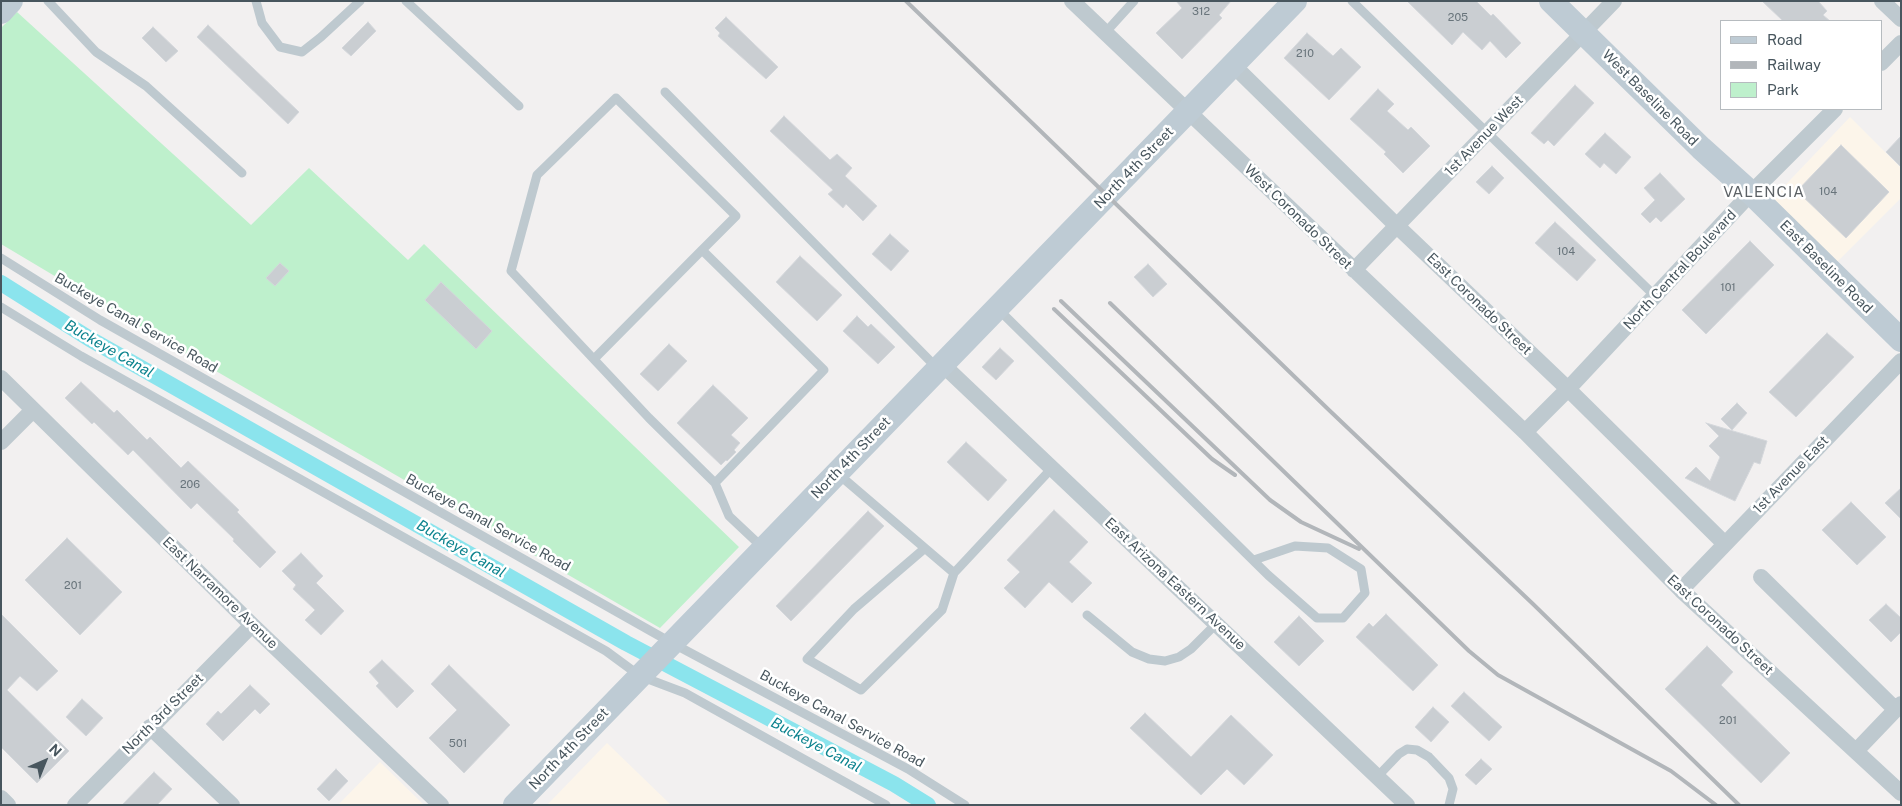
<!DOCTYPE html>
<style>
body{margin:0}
#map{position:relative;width:1902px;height:806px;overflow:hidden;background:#f2f0f0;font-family:"Public Sans",sans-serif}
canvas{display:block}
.frame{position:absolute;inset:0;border:2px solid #48565e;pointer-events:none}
.legend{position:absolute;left:1720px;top:20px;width:162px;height:90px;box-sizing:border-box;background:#fff;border:1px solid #b6bbbf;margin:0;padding:6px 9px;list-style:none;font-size:15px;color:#48565e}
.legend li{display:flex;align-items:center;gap:10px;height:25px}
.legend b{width:25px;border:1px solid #b6bbbf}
.north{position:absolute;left:20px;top:736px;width:50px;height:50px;-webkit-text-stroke:4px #fff;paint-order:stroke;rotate:44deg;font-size:14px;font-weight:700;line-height:20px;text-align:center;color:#48565e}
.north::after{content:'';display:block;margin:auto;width:18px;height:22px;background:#48565e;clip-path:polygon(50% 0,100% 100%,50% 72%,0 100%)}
</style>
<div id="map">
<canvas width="1902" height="806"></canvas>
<div class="frame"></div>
<ul class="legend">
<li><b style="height:6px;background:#becbd4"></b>Road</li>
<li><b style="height:6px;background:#b2b6ba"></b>Railway</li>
<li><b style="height:14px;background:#bef0cc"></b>Park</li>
</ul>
<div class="north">N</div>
</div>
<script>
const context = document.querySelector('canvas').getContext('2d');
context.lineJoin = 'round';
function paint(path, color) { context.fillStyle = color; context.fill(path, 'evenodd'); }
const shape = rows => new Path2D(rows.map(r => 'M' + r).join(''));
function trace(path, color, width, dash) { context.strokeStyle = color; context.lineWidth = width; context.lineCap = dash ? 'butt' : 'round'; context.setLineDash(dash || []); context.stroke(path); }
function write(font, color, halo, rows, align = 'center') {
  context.font = font + ' "Public Sans",sans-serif'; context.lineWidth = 5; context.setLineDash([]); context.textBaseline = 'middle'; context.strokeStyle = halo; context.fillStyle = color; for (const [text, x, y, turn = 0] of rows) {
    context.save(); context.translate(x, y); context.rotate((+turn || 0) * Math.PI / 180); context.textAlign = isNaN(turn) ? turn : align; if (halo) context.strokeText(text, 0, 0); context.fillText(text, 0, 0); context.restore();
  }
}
const commercial = shape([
 [1850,117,1901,168,1901,198,1837,262,1773,198],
 [607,743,671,805,547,805],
 [380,762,424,805,338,805]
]);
const green = shape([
 [17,12,251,225,309,168,408,260,424,244,739,547,660,628,152,334,1,244,1,28]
]);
const canal = shape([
 [1,283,90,339,626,643,894,784,928,805]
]);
const building = shape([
 [1176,1,1231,1,1219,15,1222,18,1182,59,1156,33,1182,8,1176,1],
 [1407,1,1476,1,1491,16,1493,14,1521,43,1506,58,1490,41,1482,50,1463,32,1452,45,1407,1],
 [1762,1,1818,1,1827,11,1823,15,1830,21,1783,21,1762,1],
 [726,17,778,67,766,79,718,36,720,33,715,28,726,17],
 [368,22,376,31,351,56,342,48,368,22],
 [208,25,299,112,288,124,197,37,208,25],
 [153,27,178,51,166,62,142,38,153,27],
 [1307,33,1333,56,1341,48,1361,67,1329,100,1284,58,1307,33],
 [1575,85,1594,103,1554,146,1548,140,1544,144,1531,133,1575,85],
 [1378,89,1394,104,1387,111,1408,130,1411,127,1430,146,1403,173,1384,154,1386,152,1350,119,1378,89],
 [784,116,830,160,837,154,852,168,845,176,877,206,863,221,846,204,843,208,828,194,833,190,770,131,784,116],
 [1605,133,1631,157,1616,174,1604,163,1600,168,1585,154,1605,133],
 [1901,136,1901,167,1886,152,1901,136],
 [1841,145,1889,192,1846,238,1797,191,1841,145],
 [1492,166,1504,178,1489,194,1476,182,1492,166],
 [1660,173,1685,199,1661,222,1656,217,1650,223,1641,214,1655,200,1644,188,1660,173],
 [1555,222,1596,260,1577,281,1535,243,1555,222],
 [890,234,909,251,891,271,872,254,890,234],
 [1750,241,1774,265,1706,334,1682,310,1750,241],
 [800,256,842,295,817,321,776,282,800,256],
 [280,263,289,271,275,286,266,278,280,263],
 [1148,264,1167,284,1153,297,1134,277,1148,264],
 [441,282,492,331,476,349,425,300,441,282],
 [857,316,868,327,871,324,895,347,878,364,843,331,857,316],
 [1827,333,1854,357,1796,417,1769,392,1827,333],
 [669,344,687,361,658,391,640,374,669,344],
 [1000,348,1014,361,996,380,982,367,1000,348],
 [81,382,114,413,117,410,147,440,150,437,181,468,188,461,239,510,237,512,276,552,260,568,233,541,234,539,197,503,191,509,133,450,128,455,94,422,92,424,65,398,81,382],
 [713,385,748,418,731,435,740,443,734,450,736,452,727,461,726,460,721,465,677,423,713,385],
 [1737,403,1747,413,1732,430,1721,419,1737,403],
 [1706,423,1767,441,1760,464,1754,462,1735,501,1685,478,1696,467,1710,481,1720,457,1709,446,1719,436,1706,423],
 [966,442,1007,480,988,501,947,462,966,442],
 [1901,488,1901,519,1885,503,1901,488],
 [1851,502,1886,537,1857,565,1822,530,1851,502],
 [1054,510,1088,542,1069,562,1092,583,1072,603,1049,582,1025,608,1004,588,1020,572,1007,560,1054,510],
 [868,511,884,526,791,621,776,606,868,511],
 [67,538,122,592,80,635,25,580,67,538],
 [301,553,323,576,316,583,344,611,321,635,305,620,315,610,293,589,296,585,282,571,301,553],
 [1886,604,1901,618,1901,632,1891,642,1869,620,1886,604],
 [1,614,58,671,37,691,20,676,7,690,69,751,37,783,1,747,1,614],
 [1386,614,1438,665,1413,691,1356,637,1369,623,1373,627,1386,614],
 [1299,616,1324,641,1299,666,1274,642,1299,616],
 [1707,646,1733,672,1721,685,1790,753,1761,783,1665,689,1707,646],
 [382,660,414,691,397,708,376,686,379,683,369,672,382,660],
 [449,665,510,725,464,773,429,738,457,710,431,684,449,665],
 [250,685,270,704,260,714,255,709,223,741,206,724,218,711,221,714,250,685],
 [1464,692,1502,727,1489,741,1451,706,1464,692],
 [82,699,103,718,86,736,66,717,82,699],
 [1433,707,1449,722,1431,742,1415,727,1433,707],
 [1145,713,1191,757,1231,715,1273,755,1244,785,1227,769,1201,795,1130,728,1145,713],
 [1481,759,1492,769,1476,785,1465,775,1481,759],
 [336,769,348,781,329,801,317,789,336,769],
 [154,772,172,789,157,805,122,805,154,772]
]);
const lane = shape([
 [48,1,96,52,146,86,242,173],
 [256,1,262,23,280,47,302,52,321,37,360,1],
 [406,1,519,106],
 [1352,1,1655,296],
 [1105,33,1134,1],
 [665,92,937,368],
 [616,98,736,216,702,250,824,370,715,483,649,418,511,271,537,175,616,98],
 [1,258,100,320,672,643,908,769,965,805],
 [1,307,81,356,606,651,640,676,685,693,886,805],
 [997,308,1268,575,1317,618,1343,618,1365,593,1361,569,1328,548,1295,546,1254,560],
 [595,358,702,250],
 [837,473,954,573,1052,468],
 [715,483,729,516,763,548],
 [924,549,854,609,807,659,861,690,942,610,954,573],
 [1087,615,1132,652,1149,659,1165,661,1179,657,1191,649,1216,624],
 [1377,777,1399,754,1407,749,1417,750,1429,757,1449,778,1453,789,1449,805]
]);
const street = shape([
 [1072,1,1525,432,1681,590,1901,793],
 [1882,1,1901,19],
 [1881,63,1901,43],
 [1233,65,1397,226,1568,389,1725,544],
 [1354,270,1614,1],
 [942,364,1407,805],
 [1,378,252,625,441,805],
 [1525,432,1568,389,1751,193,1835,109],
 [1,442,33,410],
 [1761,577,1895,709],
 [1681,590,1901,361],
 [150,727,232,805],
 [1856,751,1901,704],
 [1,798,8,805],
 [75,805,252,625]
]);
const secondary = shape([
 [1551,1,1701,148,1751,193,1901,340],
 [1,12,11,1],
 [515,805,1295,1]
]);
const rail = shape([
 [906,1,1330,411,1533,604,1739,805],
 [1061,301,1270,500,1301,522,1359,549],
 [1110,303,1469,651,1498,675,1671,771,1716,805],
 [1054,309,1212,459,1235,475]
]);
const numberNames = [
 ["312",1201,12],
 ["205",1458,18],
 ["210",1305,54],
 ["104",1828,192],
 ["104",1566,252],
 ["101",1728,288],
 ["206",190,485],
 ["201",73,586],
 ["201",1728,721],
 ["501",458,744]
];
const streetNames = [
 ["West Baseline Road",1650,98,45],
 ["1st Avenue West",1484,136,-46],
 ["North 4th Street",1134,168,-46],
 ["West Coronado Street",1298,217,44],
 ["East Baseline Road",1826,267,45],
 ["North Central Boulevard",1680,270,-47],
 ["East Coronado Street",1479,304,44],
 ["Buckeye Canal Service Road",136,323,30],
 ["North 4th Street",851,458,-46],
 ["1st Avenue East",1791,475,-46],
 ["Buckeye Canal Service Road",488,523,29],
 ["East Arizona Eastern Avenue",1175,584,43],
 ["East Narramore Avenue",220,593,44],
 ["East Coronado Street",1720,625,43],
 ["North 3rd Street",163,714,-45],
 ["Buckeye Canal Service Road",842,719,29],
 ["North 4th Street",569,749,-46]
];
const neighbourhoodNames = [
 ["VALENCIA",1764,192]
];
const waterNames = [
 ["Buckeye Canal",109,349,30],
 ["Buckeye Canal",461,549,30],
 ["Buckeye Canal",816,745,28]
];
paint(commercial, '#fcf5ea');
paint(green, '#bef0cc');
trace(canal, '#8be4ed', 16);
paint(building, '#caced2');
trace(building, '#d4d7db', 1);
trace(lane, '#bec9cf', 9);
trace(street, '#bec9cf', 16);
trace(secondary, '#becbd4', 24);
trace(rail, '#b2b6ba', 4);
write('11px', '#68747b', null, numberNames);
write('14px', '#48565e', '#fff', streetNames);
context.letterSpacing = '1px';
write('15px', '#5c6165', '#fff', neighbourhoodNames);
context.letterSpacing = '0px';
write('italic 15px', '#0c838e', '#fff', waterNames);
</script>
